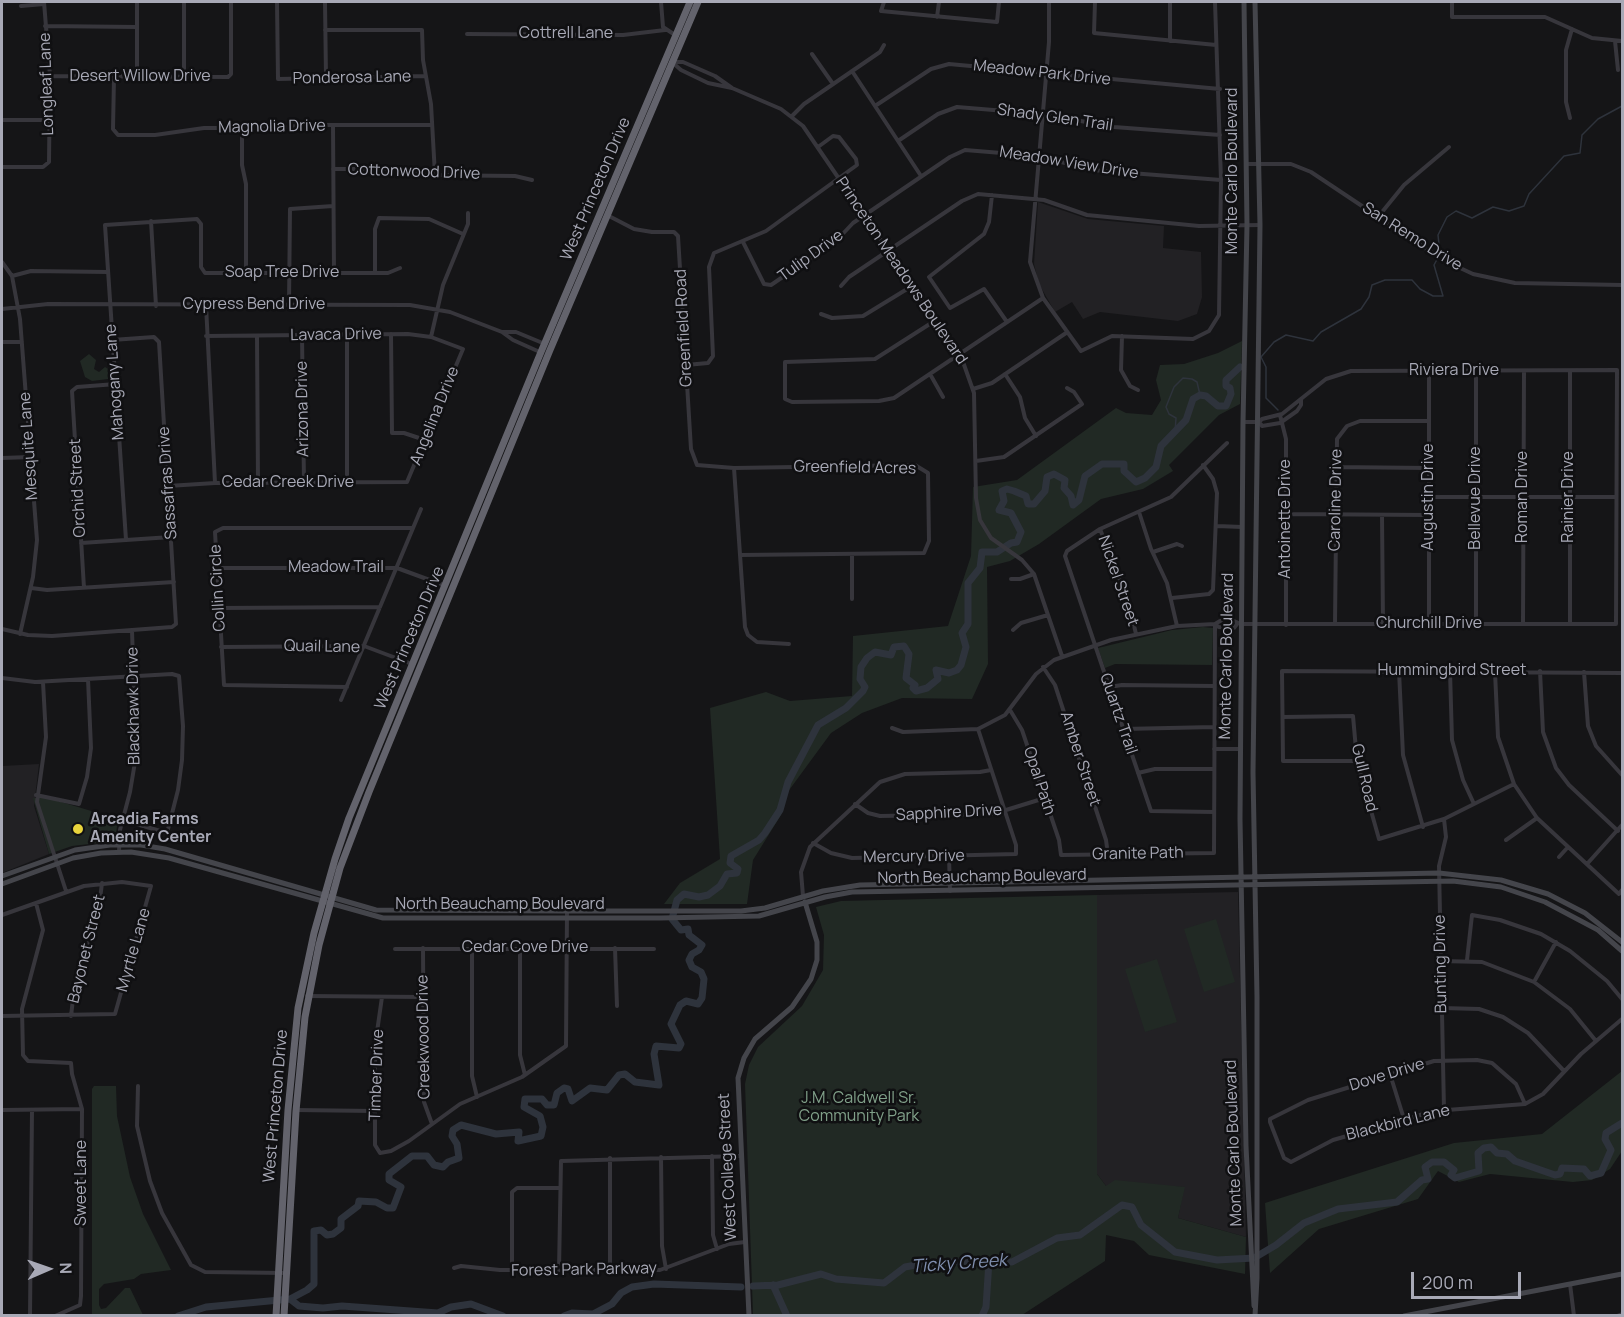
<!DOCTYPE html>
<style>
body{margin:0}
#map{position:relative;width:1624px;height:1317px;overflow:hidden;background:#151517;font-family:Manrope,sans-serif}
canvas{display:block}
.frame{position:absolute;inset:0;border:3px solid #a8a9b6;pointer-events:none}
.north{position:absolute;left:18px;top:1239px;width:60px;height:60px;-webkit-text-stroke:4px #101012;paint-order:stroke;rotate:88deg;font-size:16px;font-weight:700;line-height:24px;text-align:center;color:#a8a9b6}
.north::after{content:'';display:block;margin:auto;width:21px;height:27px;background:#a8a9b6;clip-path:polygon(50% 0,100% 100%,50% 72%,0 100%)}
.scale{position:absolute;left:1411px;top:1272px;width:110px;height:27px;box-sizing:border-box;border:3px solid #a8a9b6;border-top:0;padding-left:8px;font-size:18px;line-height:21px;white-space:nowrap;color:#a8a9b6;-webkit-text-stroke:4px #101012;paint-order:stroke}
</style>
<div id="map">
<canvas width="1624" height="1317"></canvas>
<div class="frame"></div>
<div class="north">N</div>
<div class="scale">200 m</div>
</div>
<script>
const context = document.querySelector('canvas').getContext('2d');
context.lineJoin = 'round';
function paint(path, color) { context.fillStyle = color; context.fill(path, 'evenodd'); }
const shape = rows => new Path2D(rows.map(r => 'M' + r).join(''));
function trace(path, color, width, dash) { context.strokeStyle = color; context.lineWidth = width; context.lineCap = dash ? 'butt' : 'round'; context.setLineDash(dash || []); context.stroke(path); }
function write(font, color, halo, rows, align = 'center') {
  context.font = font + ' Manrope,sans-serif'; context.lineWidth = 5; context.setLineDash([]); context.textBaseline = 'middle'; context.strokeStyle = halo; context.fillStyle = color; for (const [text, x, y, turn = 0] of rows) {
    context.save(); context.translate(x, y); context.rotate((+turn || 0) * Math.PI / 180); context.textAlign = isNaN(turn) ? turn : align; if (halo) context.strokeText(text, 0, 0); context.fillText(text, 0, 0); context.restore();
  }
}
const built = shape([
 [1038,202,1088,219,1164,226,1163,248,1201,252,1202,297,1197,314,1178,321,1100,312,1083,319,1072,302,1055,312,1039,284,1034,264],
 [39,764,34,806,49,854,2,873,2,766],
 [1238,892,1246,1237,1178,1218,1184,1187,1106,1186,1097,1174,1097,895]
]);
const green = shape([
 [1242,341,1240,404,1219,415,1169,465,1173,471,1143,489,1101,499,1039,544,1010,561,987,567,988,664,972,699,902,698,862,713,831,733,787,793,781,815,753,860,747,904,664,904,680,883,720,859,710,708,766,692,790,701,852,696,853,636,948,626,971,556,973,487,1017,480,1116,408,1126,413,1152,415,1161,400,1156,380,1160,365,1184,364,1218,353],
 [89,354,96,360,94,369,99,372,105,367,110,370,108,379,92,381,85,377,80,361],
 [1203,627,1213,628,1212,665,1115,664,1105,668,1098,648,1172,630],
 [33,798,48,798,118,819,115,841,72,846,49,854],
 [1097,895,1097,1174,1106,1186,1115,1180,1185,1187,1178,1218,1246,1237,1245,1274,1149,1255,1134,1241,1106,1235,1105,1261,1022,1315,753,1315,745,1084,749,1065,758,1047,802,1006,823,970,824,935,816,907,841,901],
 [1216,919,1235,982,1204,992,1184,929],
 [1157,959,1177,1022,1145,1032,1125,969],
 [1622,1071,1622,1151,1610,1169,1592,1180,1573,1182,1490,1174,1459,1182,1438,1171,1418,1199,1319,1229,1270,1273,1265,1203,1454,1143,1542,1134],
 [94,1086,116,1086,117,1116,130,1177,143,1214,171,1270,141,1274,134,1279,104,1284,99,1289,99,1305,101,1309,106,1308,125,1288,130,1288,143,1315,92,1315,92,1089]
]);
const stream = shape([
 [1278,410,1266,398,1266,367,1261,357,1274,342,1286,335,1313,341,1321,332,1361,309,1369,297,1372,285,1385,280,1412,280,1420,289,1433,296,1443,296,1434,265,1440,254,1438,235,1447,217,1456,211,1472,218,1493,207,1509,211,1524,206,1529,194,1564,156,1580,153,1582,135,1598,119,1622,106,1622,101],
 [1175,432,1176,418,1169,414,1166,407,1174,387,1183,378,1192,379,1197,382,1200,395]
]);
const river = shape([
 [773,1285,787,1316],
 [753,1286,778,1285,821,1274,836,1279,884,1283,905,1267,921,1264,966,1261,1012,1262,1057,1238,1080,1235,1122,1205,1132,1207,1141,1225,1175,1252,1217,1260,1254,1258,1276,1245,1304,1223,1338,1209,1397,1202,1422,1180,1428,1179,1425,1167,1432,1162,1444,1162,1454,1170,1451,1175,1455,1178,1479,1171,1478,1153,1484,1148,1491,1147,1497,1153,1507,1154,1515,1161,1555,1175,1560,1174,1562,1168,1584,1169,1590,1176,1601,1173,1611,1150,1605,1139,1606,1133,1622,1123],
 [290,1299,299,1306,323,1308,342,1306,438,1313,451,1307,471,1304,503,1316],
 [178,1316,206,1307,290,1299,307,1290,314,1284,314,1231,321,1230,327,1235,333,1234,341,1228,341,1219,358,1206,359,1201,376,1202,387,1208,393,1208,401,1187,389,1180,389,1174,412,1156,427,1156,434,1165,443,1167,448,1162,459,1158,457,1144,452,1136,453,1130,461,1125,496,1134,519,1132,518,1141,541,1136,543,1127,540,1116,524,1107,525,1099,542,1099,547,1105,554,1105,557,1093,564,1088,568,1089,572,1101,590,1088,607,1090,619,1075,625,1074,635,1082,659,1085,654,1054,656,1046,679,1048,681,1044,671,1024,680,1005,686,1001,698,1004,702,998,704,979,701,972,692,967,689,960,692,954,699,950,702,945,689,935,688,929,681,930,672,919,677,900,684,894,699,897,708,895,720,886,727,874,737,873,738,869,730,863,731,856,759,840,765,833,780,810,788,782,818,725,846,708,863,691,865,687,860,679,861,667,867,658,875,652,891,655,894,647,904,646,909,654,906,678,915,685,913,688,916,691,927,688,938,679,936,670,949,673,957,670,961,665,966,647,962,633,968,624,968,583,980,568,982,552,997,552,1011,543,1017,542,1021,532,1011,513,999,510,1004,501,1002,491,1007,489,1014,491,1026,496,1028,504,1034,504,1045,491,1047,477,1054,474,1065,480,1064,488,1071,496,1073,505,1079,500,1085,476,1102,464,1124,464,1124,471,1136,482,1145,478,1156,467,1161,446,1186,420,1193,399,1200,395,1206,396,1218,406,1226,406,1231,394,1230,388,1226,386,1226,380,1240,367],
 [564,1316,572,1313,593,1314,612,1304,621,1293,632,1287,654,1284,741,1287],
 [982,1316,986,1307,989,1261]
]);
const street = shape([
 [137,2,137,77],
 [184,2,184,77],
 [277,2,278,79,426,76],
 [325,2,326,78],
 [661,2,663,27,675,35],
 [884,2,881,11,997,22,999,2],
 [1049,2,1049,42,1030,262,1043,298,1081,351,1112,336,1193,339,1209,331,1219,315,1221,180,1215,2],
 [1095,2,1094,33,1216,45],
 [1170,2,1170,41],
 [1452,2,1452,17,1545,17,1592,38,1622,41],
 [21,6,44,4],
 [937,17,939,2],
 [45,26,137,27],
 [325,30,422,30,423,60,431,104,435,175],
 [467,34,623,35,665,30],
 [1615,41,1618,70],
 [812,54,833,84],
 [673,62,683,62,715,76,732,88],
 [673,63,681,70,708,83,732,88,781,109,803,126,962,359,974,393,976,498,980,520,991,538,1022,560,1034,574,1062,656],
 [852,71,921,176],
 [50,76,228,77,231,74,231,2],
 [114,77,113,129,118,135,155,135,204,128,280,128,304,125,432,125],
 [875,106,931,69,949,64,1220,89],
 [792,116,804,104,880,52,884,45],
 [1570,118,1566,102,1566,50,1572,29],
 [2,120,50,120],
 [333,125,334,273],
 [242,128,242,165,246,184,246,273],
 [898,141,938,114,957,107,1042,114,1114,127,1220,135],
 [1247,164,1291,164,1311,172,1443,260,1473,274,1515,283,1622,285],
 [2,167,43,167,49,162,50,76,44,2],
 [333,169,397,169,423,175,515,176,532,180],
 [992,195,989,222,984,234,929,277,950,308,984,289,1007,322],
 [607,215,634,229,652,232,674,232,678,236,691,449,697,465,734,468,915,465,928,473,929,541,924,553,740,555],
 [1378,217,1404,185,1449,147],
 [151,221,156,306],
 [743,242,764,284,771,285,837,240,853,223,950,157,965,150,1038,156,1092,170,1221,180],
 [2,262,12,276,20,319,37,540,33,577,20,634],
 [375,272,375,229,379,218,429,219,463,234],
 [12,276,31,271,108,272],
 [841,286,849,277,962,201,978,194,1044,200,1087,215,1199,226,1260,225],
 [289,304,290,209,333,206],
 [206,305,215,483],
 [2,309,48,304,410,305,450,312,502,332],
 [821,314,832,318,863,316,912,286],
 [936,320,875,359,785,362,785,399,792,402,879,401,894,398,1043,298],
 [391,334,392,433,404,433,425,440],
 [302,335,304,483],
 [257,336,258,483],
 [1122,336,1121,370,1130,386,1138,390],
 [431,337,443,285,468,224,468,213],
 [2,342,22,342],
 [542,353,513,340,502,332,516,332,545,344],
 [686,365,708,363,713,356,709,267,714,253,766,231,857,165,856,159,839,137,833,136,818,147],
 [930,374,943,397],
 [1005,374,1020,397,1025,418,1036,436],
 [973,389,992,383,1066,333],
 [1280,415,1286,439,1286,625],
 [1243,422,1259,422,1262,426,1280,423,1297,411,1301,405,1301,399],
 [2,458,30,457],
 [976,461,1004,457,1082,404,1074,392,1067,388],
 [1335,467,1429,468],
 [734,468,745,627,748,635,757,642,789,644],
 [347,483,347,335],
 [168,486,215,483,407,482,463,349,431,337,408,334,206,336],
 [1429,497,1616,497],
 [1139,512,1151,549,1167,583,1177,626],
 [1286,514,1429,515],
 [1382,515,1383,624],
 [1217,526,1242,527],
 [1100,529,1129,604,1136,634],
 [126,540,105,225,197,219,201,224,201,267,205,273,388,273,400,268],
 [81,543,171,537],
 [1153,552,1177,544,1182,546],
 [852,555,852,599],
 [216,568,397,568,446,586],
 [1011,579,1020,579,1034,574],
 [31,588,47,590,174,582],
 [84,588,72,391,77,387,116,384],
 [1172,598,1209,594,1213,590,1217,493,1213,479,1203,465],
 [218,608,380,607],
 [1335,624,1337,439,1347,426,1360,421,1429,421],
 [1429,624,1429,370],
 [1523,624,1524,371],
 [1570,624,1570,371],
 [1215,625,1219,627,1234,628,1237,624],
 [1476,625,1476,371],
 [2,629,28,635,52,636,172,627,176,624,159,342,154,337,112,340],
 [1013,630,1021,623,1048,615],
 [221,647,364,646,412,664],
 [1043,667,1055,685,1106,840,1108,855],
 [1399,671,1403,755,1423,827],
 [1450,671,1452,740,1463,780,1474,804],
 [1540,671,1543,732,1556,768,1569,785,1618,831],
 [1495,672,1498,737,1514,784,1537,818,1619,894,1622,890],
 [1584,672,1588,726,1596,746,1622,775],
 [2,678,35,682,172,674,179,676,183,726,182,760,178,790,167,833,123,820],
 [43,682,46,737,37,802,66,891],
 [347,687,224,685,215,532,223,528,413,528],
 [1109,687,1122,685,1214,686],
 [341,700,421,509],
 [1010,710,1022,730,1059,840,1061,855,1214,853,1215,624],
 [1283,717,1353,716,1357,761,1379,839,1444,819,1514,784],
 [892,728,903,732,978,729,1005,715,1036,674,1054,660,1111,640,1177,626,1215,624,1220,621,1234,621,1241,624,1616,624,1617,370,1351,371,1326,379,1282,414,1262,419,1259,422],
 [1123,729,1214,727],
 [1214,749,1240,749],
 [1357,761,1283,761,1282,671,1622,673],
 [1138,773,1155,769,1214,769],
 [36,795,79,804,87,777,91,748,88,679],
 [855,804,868,813,880,816,993,814,1045,798],
 [1214,812,1151,811,1065,556,1067,551,1100,529,1171,497,1227,443],
 [1506,840,1537,818],
 [813,843,831,853,852,858,1016,854,1016,845,978,729],
 [119,852,120,830,130,792,136,756,132,630],
 [949,856,950,891],
 [1559,857,1568,847],
 [1587,864,1622,825],
 [803,896,801,872,810,847,880,782,905,774,980,772,991,770],
 [36,903,43,930,22,1009,23,1055,28,1061,71,1063,72,1074,82,1109,81,1296,80,1305,55,1316],
 [2,915,84,886,122,882,151,886,115,1014,2,1016],
 [423,948,424,1102,432,1124],
 [472,948,472,1076,477,1097],
 [520,948,520,1055,525,1075],
 [615,948,617,1006],
 [395,949,654,949],
 [1467,960,1472,915,1500,920,1541,934,1570,951,1607,981,1622,999],
 [1441,961,1482,962,1534,982,1570,1009,1596,1041],
 [1534,982,1556,942],
 [307,996,423,997],
 [382,997,375,1046,375,1145,380,1153,391,1151,409,1141,460,1104,522,1077,566,1046,567,911],
 [1442,1008,1479,1009,1503,1017,1528,1033,1564,1071],
 [71,1016,74,991,99,907,102,883],
 [1390,1074,1404,1119],
 [138,1086,137,1126,150,1181,162,1213,191,1265,205,1272,286,1273],
 [1525,1104,1516,1084,1492,1063,1477,1060,1434,1061,1308,1100,1270,1119,1270,1122,1284,1158,1291,1162,1333,1140,1434,1111,1525,1104,1543,1094,1581,1054,1622,1019],
 [2,1110,82,1109],
 [295,1110,375,1111],
 [1444,1110,1439,866,1446,837,1444,819],
 [712,1156,713,1235,717,1249],
 [661,1157,662,1246,666,1269],
 [610,1158,610,1270],
 [454,1268,461,1266,500,1270,660,1270,729,1244,745,1242],
 [512,1270,512,1192,517,1188,559,1188],
 [559,1270,561,1161,740,1156],
 [1570,1284,1574,1316],
 [30,1316,32,1110],
 [1617,1316,1622,1314]
]);
const secondary = shape([
 [1244,2,1247,225,1243,422,1240,819,1246,1146,1254,1306],
 [2,876,75,850,110,845,141,845,165,849,376,910,567,911,741,911,765,908,823,891,860,885,1439,873,1501,880,1548,894,1585,913,1622,942],
 [2,884,73,858,101,853,131,852,169,858,383,918,660,918,759,916,825,897,852,892,1453,881,1501,887,1545,902,1598,930,1622,951],
 [749,1316,738,1078,744,1058,755,1039,792,1007,811,979,817,960,817,942,805,902],
 [1255,1316,1257,1278,1257,997,1253,772,1260,225,1255,2],
 [1404,1316,1622,1274]
]);
const highway = shape([
 [276,1316,288,1110,298,1008,314,933,335,859,349,818,541,352,690,2],
 [284,1316,296,1111,305,1017,319,945,340,868,369,792,550,350,698,2]
]);
const markers = [
 [78,829,6,"#e8d43c"]
];
const streetNames = [
 ["Cottrell Lane",566,34],
 ["Meadow Park Drive",1042,73,6],
 ["Desert Willow Drive",140,77],
 ["Ponderosa Lane",352,78,-1],
 ["Longleaf Lane",47,84,-92],
 ["Shady Glen Trail",1055,118,8],
 ["Magnolia Drive",272,127,-1],
 ["Meadow View Drive",1069,163,9],
 ["Monte Carlo Boulevard",1233,171,-90],
 ["Cottonwood Drive",414,172,2],
 ["West Princeton Drive",596,189,-67],
 ["San Remo Drive",1412,237,32],
 ["Tulip Drive",811,256,-36],
 ["Princeton Meadows Boulevard",901,271,56],
 ["Soap Tree Drive",282,273],
 ["Cypress Bend Drive",254,305],
 ["Greenfield Road",684,328,-93],
 ["Lavaca Drive",336,335,-1],
 ["Riviera Drive",1454,371],
 ["Mahogany Lane",115,382,-94],
 ["Arizona Drive",303,409,-91],
 ["Angelina Drive",435,416,-68],
 ["Mesquite Lane",29,446,-94],
 ["Greenfield Acres",855,468,1],
 ["Sassafras Drive",168,483,-94],
 ["Cedar Creek Drive",288,483],
 ["Orchid Street",78,488,-93],
 ["Augustin Drive",1429,497,-90],
 ["Roman Drive",1523,497,-90],
 ["Rainier Drive",1569,497,-90],
 ["Bellevue Drive",1476,498,-90],
 ["Caroline Drive",1336,500,-89],
 ["Antoinette Drive",1286,519,-90],
 ["Meadow Trail",336,568],
 ["Nickel Street",1118,581,71],
 ["Collin Circle",218,588,-93],
 ["Churchill Drive",1429,624],
 ["West Princeton Drive",410,638,-67],
 ["Quail Lane",322,647,1],
 ["Monte Carlo Boulevard",1227,656,-89],
 ["Hummingbird Street",1452,671],
 ["Blackhawk Drive",134,706,-91],
 ["Quartz Trail",1118,714,71],
 ["Amber Street",1080,759,72],
 ["Gull Road",1364,778,77],
 ["Opal Path",1039,781,72],
 ["Sapphire Drive",949,813,-3],
 ["Granite Path",1138,854,-1],
 ["Mercury Drive",914,857,-1],
 ["North Beauchamp Boulevard",982,877,-1],
 ["North Beauchamp Boulevard",500,905],
 ["Cedar Cove Drive",525,948],
 ["Bayonet Street",87,949,-76],
 ["Myrtle Lane",134,950,-74],
 ["Bunting Drive",1441,964,-91],
 ["Creekwood Drive",424,1037,-91],
 ["Timber Drive",377,1075,-88],
 ["Dove Drive",1387,1075,-17],
 ["West Princeton Drive",276,1106,-85],
 ["Blackbird Lane",1398,1123,-14],
 ["Monte Carlo Boulevard",1234,1143,-92],
 ["West College Street",728,1167,-93],
 ["Sweet Lane",82,1183,-90],
 ["Forest Park Parkway",584,1270,-1]
];
const poiNames = [
 ["Arcadia Farms",90,820],
 ["Amenity Center",90,838]
];
const parkNames = [
 ["J.M. Caldwell Sr.",859,1099],
 ["Community Park",859,1117]
];
const waterNames = [
 ["Ticky Creek",959,1264,-4]
];
paint(built, '#222124');
paint(green, '#212924');
trace(stream, '#2e333c', 1.5);
trace(river, '#2e333c', 7);
trace(street, '#37363c', 4);
trace(secondary, '#44454b', 5);
trace(highway, '#63636c', 7);
for (const [x, y, r, color] of markers) { const dot = new Path2D(); dot.arc(x, y, r, 0, 2 * Math.PI); context.fillStyle = color; context.fill(dot); trace(dot, '#101012', 2); }
write('16px', '#a8a9b6', '#101012', streetNames);
write('bold 16px', '#a8a9b6', '#101012', poiNames, 'left');
write('16px', '#80a089', '#101012', parkNames);
write('italic 18px', '#808faf', '#101012', waterNames);
</script>
